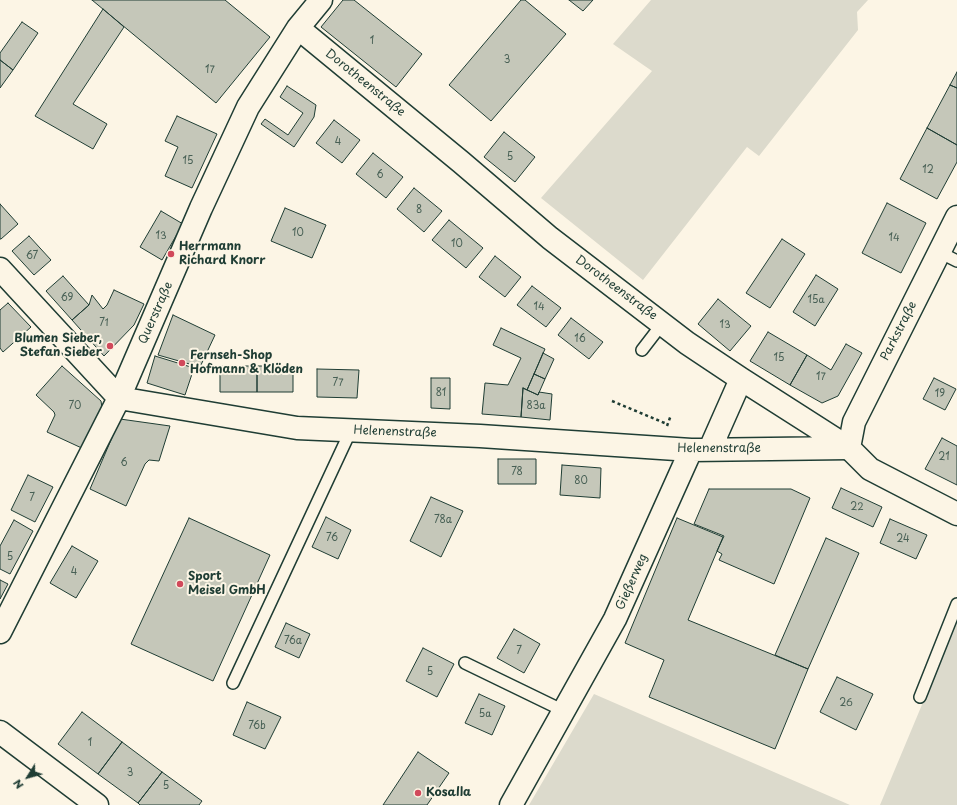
<!DOCTYPE html>
<meta charset="utf-8">
<style>
body{margin:0}
#map{position:relative;width:957px;height:805px;overflow:hidden;background:#fcf5e5;font-family:"Playpen Sans",sans-serif}
canvas{display:block}
.north{position:absolute;left:8px;top:757px;width:40px;height:40px;-webkit-text-stroke:3px #fcf5e5;paint-order:stroke;rotate:233deg;font-size:11px;font-weight:700;line-height:16px;text-align:center;color:#1f3d34}
.north::after{content:'';display:block;margin:auto;width:14px;height:18px;background:#1f3d34;clip-path:polygon(50% 0,100% 100%,50% 72%,0 100%)}
</style>
<div id="map">
<canvas width="957" height="805"></canvas>
<div class="north">N</div>
</div>
<script>
const context = document.querySelector('canvas').getContext('2d');
context.lineJoin = 'round';
function paint(path, color) { context.fillStyle = color; context.fill(path, 'evenodd'); }
const shape = rows => new Path2D(rows.map(r => 'M' + r).join(''));
function trace(path, color, width, dash) { context.strokeStyle = color; context.lineWidth = width; context.lineCap = dash ? 'butt' : 'round'; context.setLineDash(dash || []); context.stroke(path); }
function write(font, color, halo, rows, align = 'center') {
  context.font = font + ' "Playpen Sans",sans-serif'; context.lineWidth = 4; context.setLineDash([]); context.textBaseline = 'middle'; context.strokeStyle = halo; context.fillStyle = color; for (const [text, x, y, turn = 0] of rows) {
    context.save(); context.translate(x, y); context.rotate((+turn || 0) * Math.PI / 180); context.textAlign = isNaN(turn) ? turn : align; if (halo) context.strokeText(text, 0, 0); context.fillText(text, 0, 0); context.restore();
  }
}
const green = shape([
 [651,0,868,0,857,12,858,30,759,156,747,147,643,280,541,198,652,71,613,44],
 [957,621,957,805,880,805],
 [594,694,850,805,529,805]
]);
const building = shape([
 [92,0,225,0,270,37,216,103,92,0],
 [343,0,354,0,422,54,396,87,321,27,343,0],
 [521,0,525,0,566,34,491,121,449,85,521,0],
 [569,0,593,0,583,11,569,0],
 [103,9,124,27,73,104,107,124,93,149,35,116,103,9],
 [22,22,38,33,13,70,0,60,0,53,22,22],
 [0,60,13,70,0,88,0,60],
 [957,72,957,88,950,85,957,72],
 [950,85,957,88,957,145,927,128,950,85],
 [287,86,316,105,314,117,294,147,261,124,265,119,288,135,303,113,280,97,287,86],
 [177,116,217,134,192,188,165,176,178,147,165,141,177,116],
 [334,120,360,140,342,163,316,143,334,120],
 [927,128,957,145,957,162,937,199,900,179,927,128],
 [504,132,535,157,515,182,484,157,504,132],
 [373,153,403,177,386,198,356,174,373,153],
 [414,188,442,211,424,232,397,209,414,188],
 [887,203,926,223,901,273,862,253,887,203],
 [0,204,18,224,1,239,0,239,0,204],
 [285,208,326,225,312,258,271,241,285,208],
 [161,211,183,224,162,260,140,247,161,211],
 [449,220,483,248,466,268,432,240,449,220],
 [29,236,51,260,34,275,12,251,29,236],
 [782,239,805,254,770,308,746,293,782,239],
 [495,256,521,277,505,297,479,277,495,256],
 [816,275,838,289,815,326,793,312,816,275],
 [63,276,89,305,72,320,46,291,63,276],
 [532,286,561,308,546,327,517,305,532,286],
 [114,290,144,304,134,325,104,356,72,320,89,305,92,295,103,309,107,305,114,290],
 [718,299,751,326,730,351,698,324,718,299],
 [8,303,31,327,3,352,0,348,0,310,8,303],
 [173,315,215,335,200,367,158,355,173,315],
 [571,318,603,342,589,359,558,335,571,318],
 [501,328,545,349,527,390,523,388,521,417,482,414,485,383,508,385,521,358,493,345,501,328],
 [768,332,807,355,790,385,750,361,768,332],
 [846,344,862,353,838,396,822,403,790,385,807,355,831,370,846,344],
 [543,353,554,359,545,379,534,374,543,353],
 [155,356,194,368,185,395,147,383,155,356],
 [62,366,101,401,103,414,86,450,47,432,55,415,54,412,36,395,62,366],
 [220,366,257,366,257,392,220,392,220,366],
 [257,366,293,366,293,392,257,392,257,366],
 [317,369,359,370,357,398,317,397,317,369],
 [534,374,545,379,538,395,527,390,534,374],
 [431,378,450,378,450,409,431,408,431,378],
 [934,378,956,389,945,410,923,399,934,378],
 [523,388,538,395,539,392,552,394,550,420,521,417,523,388],
 [120,419,170,426,159,461,149,460,145,464,126,506,90,489,120,419],
 [942,438,957,446,957,485,925,469,942,438],
 [498,459,536,459,536,484,498,484,498,459],
 [562,465,601,468,600,498,560,495,562,465],
 [28,475,53,487,35,522,11,510,28,475],
 [841,488,882,507,873,527,832,508,841,488],
 [709,489,791,489,810,498,774,584,719,560,722,554,717,551,724,536,694,524,709,489],
 [431,497,463,511,441,557,410,541,431,497],
 [326,517,351,530,338,559,312,547,326,517],
 [189,518,270,555,213,681,131,644,189,518],
 [677,518,723,537,688,620,808,669,775,749,649,697,664,660,625,643,677,518],
 [890,519,927,535,916,559,880,543,890,519],
 [14,520,33,531,10,574,0,569,0,546,14,520],
 [826,538,859,553,808,669,775,655,826,538],
 [72,546,98,561,76,598,50,583,72,546],
 [0,580,8,584,0,599,0,580],
 [286,623,310,634,299,658,275,647,286,623],
 [514,629,540,644,524,673,497,658,514,629],
 [423,648,454,664,437,697,406,681,423,648],
 [837,677,873,694,856,730,820,712,837,677],
 [479,694,505,706,492,735,465,723,479,694],
 [247,702,281,717,265,749,233,735,247,702],
 [82,712,122,742,98,774,58,744,82,712],
 [122,742,162,772,138,803,98,774,122,742],
 [418,752,449,773,427,805,383,805,418,752],
 [162,772,202,801,199,805,140,805,138,803,162,772]
]);
const path = shape([
 [612,401,667,424],
 [667,426,671,415]
]);
const lane = shape([
 [939,252,957,261],
 [642,350,662,324],
 [465,663,564,711],
 [233,683,351,430],
 [920,697,957,604]
]);
const street = shape([
 [298,28,461,162,550,238,687,343,741,379,849,448],
 [0,269,119,398,297,428,480,436,691,450,849,448],
 [710,449,741,379],
 [0,632,119,398,201,208,248,107,298,28,321,0],
 [0,732,97,805],
 [511,805,615,619,691,450]
]);
const secondary = shape([
 [957,217,854,422,849,448,870,469,957,514]
]);
const markers = [
 [171,254,4,"#d1495b"],
 [110,346,4,"#d1495b"],
 [182,363,4,"#d1495b"],
 [180,584,4,"#d1495b"],
 [418,793,4,"#d1495b"]
];
const numberNames = [
 ["1",372,41],
 ["3",507,60],
 ["17",210,70],
 ["4",338,142],
 ["5",510,157],
 ["15",188,161],
 ["12",928,170],
 ["6",380,175],
 ["8",419,210],
 ["10",298,233],
 ["13",161,236],
 ["14",894,238],
 ["10",457,244],
 ["67",32,256],
 ["69",67,298],
 ["15a",816,300],
 ["14",539,307],
 ["71",104,323],
 ["13",725,325],
 ["16",580,339],
 ["15",779,358],
 ["17",821,377],
 ["77",338,383],
 ["81",441,393],
 ["19",940,394],
 ["70",75,406],
 ["83a",536,406],
 ["21",944,457],
 ["6",124,463],
 ["78",517,472],
 ["80",581,481],
 ["7",32,498],
 ["22",857,507],
 ["78a",443,520],
 ["76",332,538],
 ["24",903,539],
 ["5",10,557],
 ["4",74,572],
 ["76a",293,641],
 ["7",519,651],
 ["5",430,672],
 ["26",846,703],
 ["5a",485,714],
 ["76b",257,726],
 ["1",90,743],
 ["3",130,773],
 ["5",166,786]
];
const streetNames = [
 ["Dorotheenstraße",365,83,39],
 ["Dorotheenstraße",616,288,37],
 ["Querstraße",156,313,-66],
 ["Parkstraße",899,331,-63],
 ["Helenenstraße",395,432,2],
 ["Helenenstraße",719,449],
 ["Gießerweg",632,582,-66]
];
const poiNames = [
 ["Herrmann",179,247],
 ["Richard Knorr",179,261],
 ["Blumen Sieber,",102,339,"right"],
 ["Stefan Sieber",102,353,"right"],
 ["Fernseh-Shop",190,356],
 ["Hofmann & Klöden",190,370],
 ["Sport",188,577],
 ["Meisel GmbH",188,591],
 ["Kosalla",426,793]
];
paint(green, '#dcdacc');
paint(building, '#c5c7b9');
trace(building, '#1f3d34', 1);
trace(lane, '#1f3d34', 14);
trace(street, '#1f3d34', 25);
trace(secondary, '#1f3d34', 25);
trace(path, '#1f3d34', 2.5, [3, 3]);
trace(lane, '#fcf5e5', 11);
trace(street, '#fcf5e5', 22);
trace(secondary, '#fcf5e5', 22);
for (const [x, y, r, color] of markers) { const dot = new Path2D(); dot.arc(x, y, r, 0, 2 * Math.PI); context.fillStyle = color; context.fill(dot); trace(dot, '#fcf5e5', 1.5); }
write('10px', '#486055', null, numberNames);
write('12px', '#1f3d34', '#fcf5e5', streetNames);
write('bold 12px', '#1f3d34', '#fcf5e5', poiNames, 'left');
</script>
